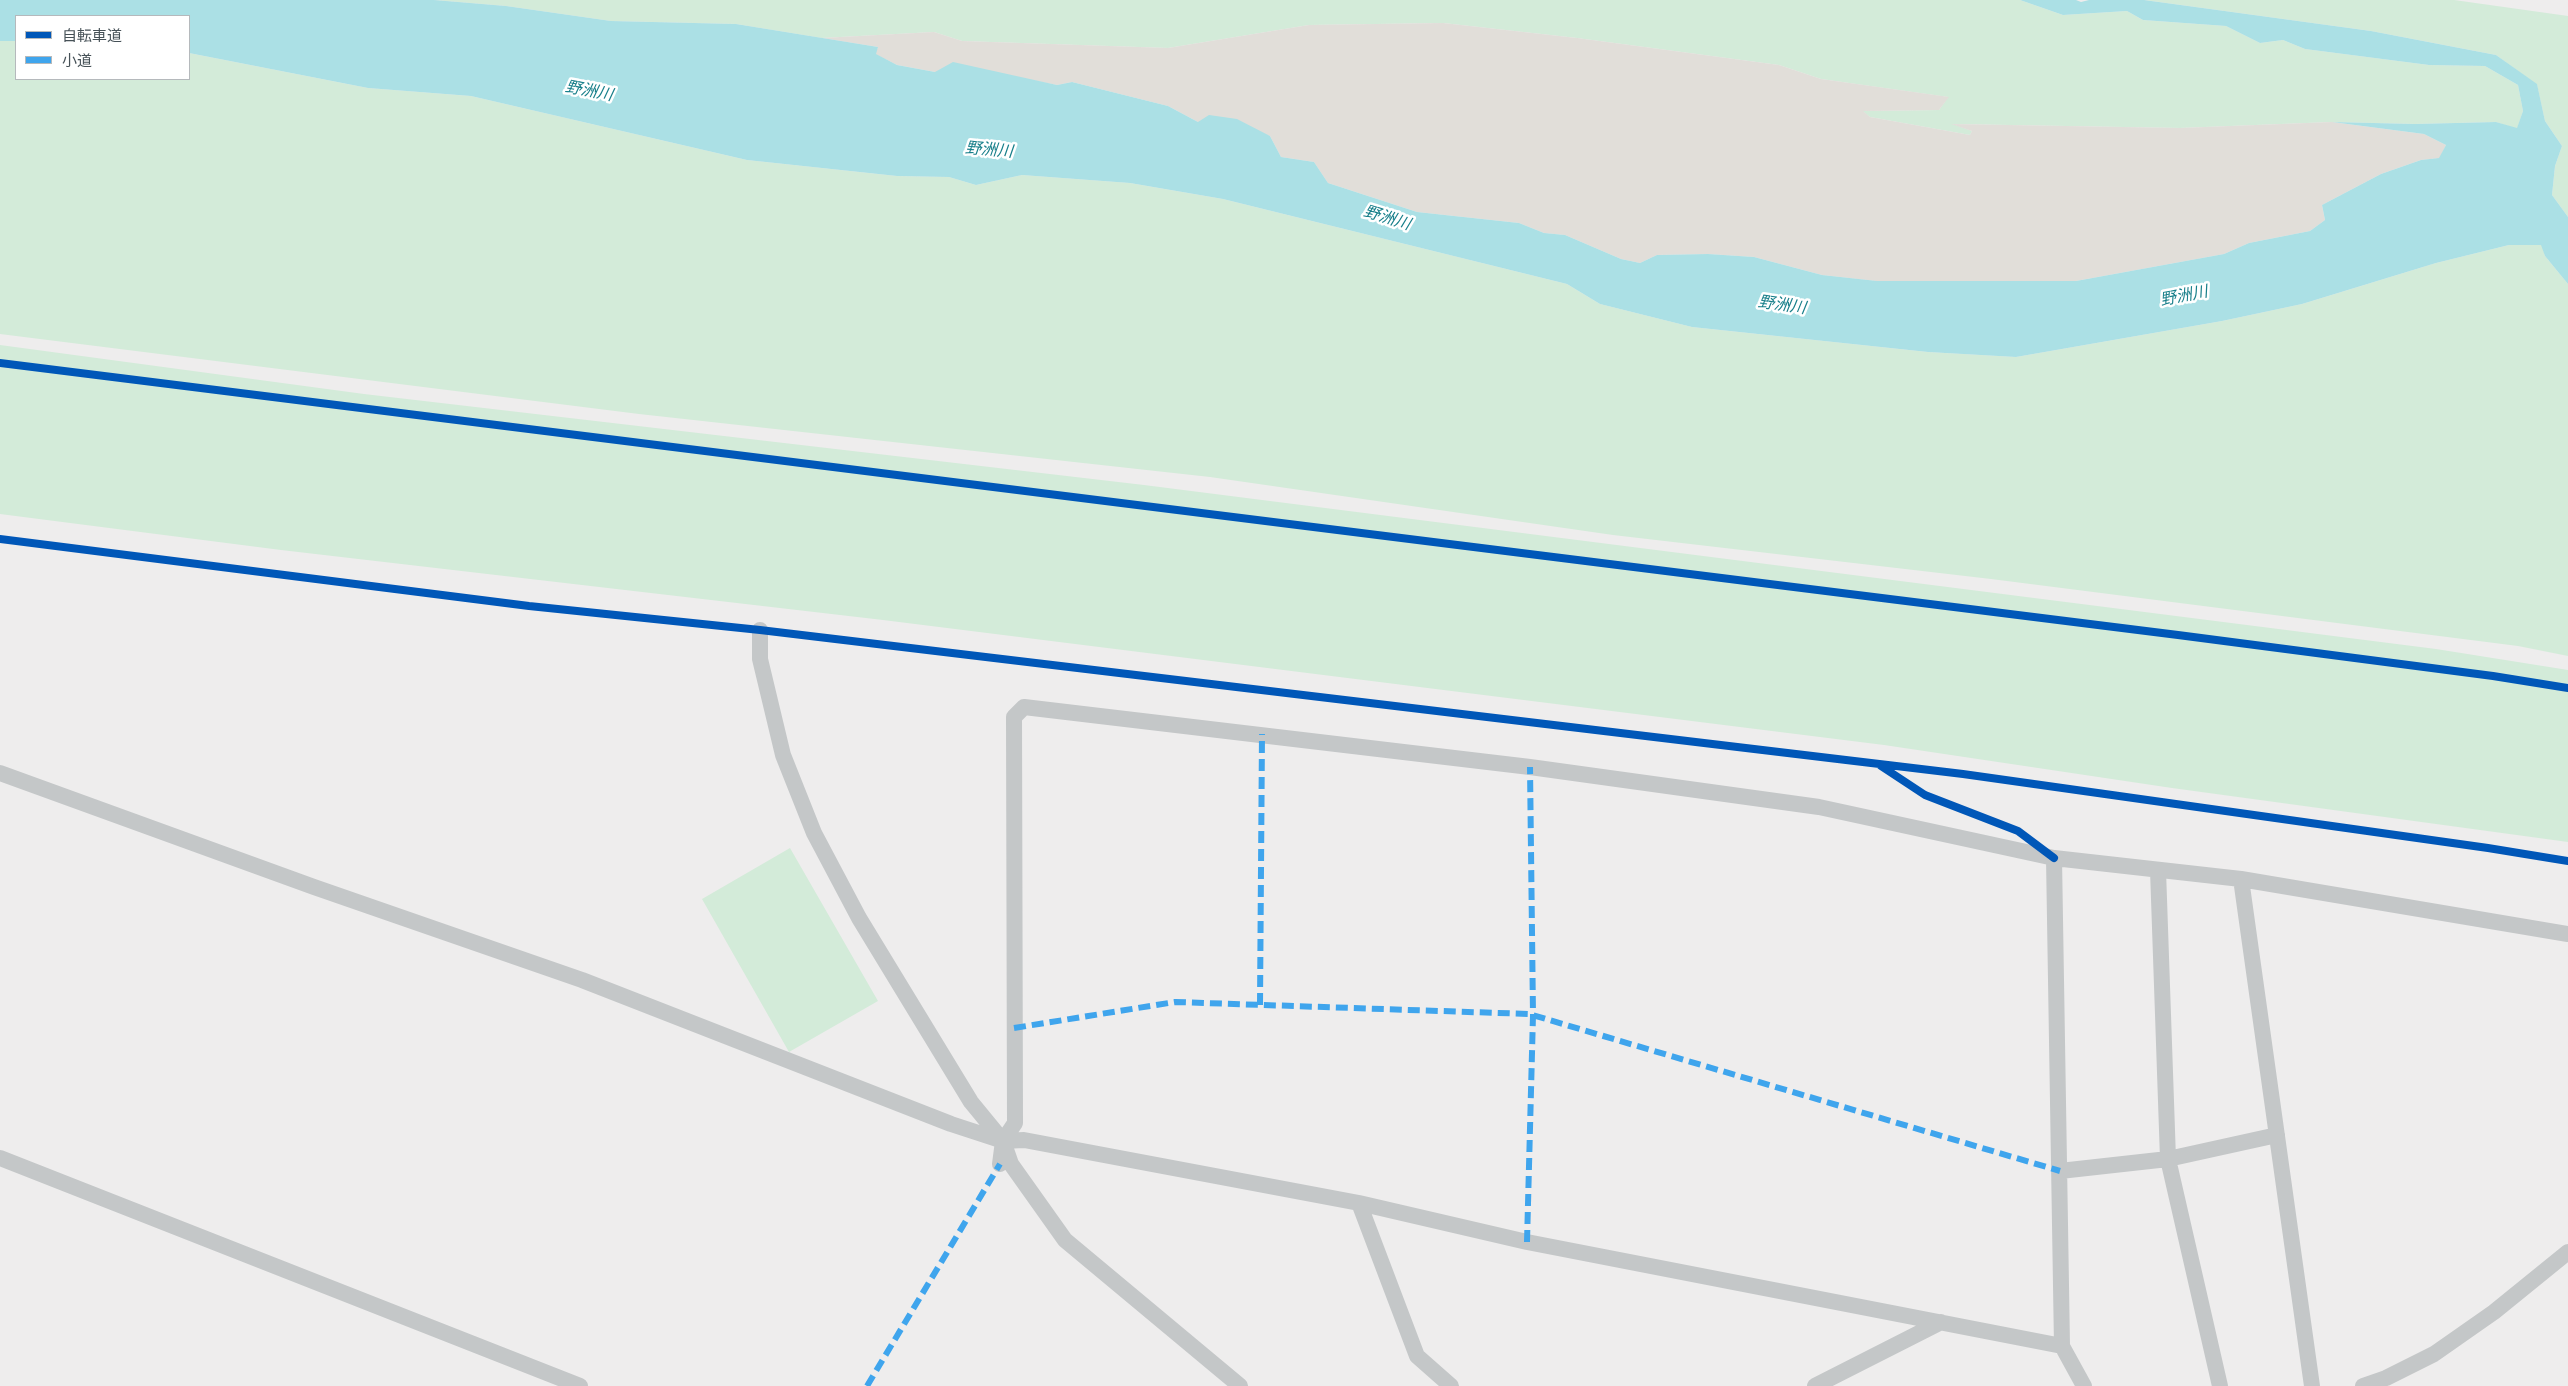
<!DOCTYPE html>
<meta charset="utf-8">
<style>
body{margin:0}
#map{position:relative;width:2568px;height:1386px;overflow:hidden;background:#eeeded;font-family:Raleway,"Noto Sans JP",sans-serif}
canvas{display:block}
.legend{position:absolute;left:15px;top:15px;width:175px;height:65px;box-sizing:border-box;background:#fff;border:1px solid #b5b9bc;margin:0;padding:6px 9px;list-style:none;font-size:15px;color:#465157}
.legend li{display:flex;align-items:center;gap:10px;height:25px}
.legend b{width:25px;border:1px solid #b5b9bc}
</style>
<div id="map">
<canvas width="2568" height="1386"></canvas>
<ul class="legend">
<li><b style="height:6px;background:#0057b8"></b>自転車道</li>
<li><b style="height:6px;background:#3fa5ed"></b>小道</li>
</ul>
</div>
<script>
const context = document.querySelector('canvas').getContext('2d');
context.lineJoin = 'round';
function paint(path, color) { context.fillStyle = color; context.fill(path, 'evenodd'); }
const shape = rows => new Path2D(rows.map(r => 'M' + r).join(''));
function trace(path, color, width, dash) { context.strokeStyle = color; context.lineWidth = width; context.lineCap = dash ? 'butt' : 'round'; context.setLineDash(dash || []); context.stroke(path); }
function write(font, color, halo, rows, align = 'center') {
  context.font = font + ' Raleway,"Noto Sans JP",sans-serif'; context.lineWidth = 5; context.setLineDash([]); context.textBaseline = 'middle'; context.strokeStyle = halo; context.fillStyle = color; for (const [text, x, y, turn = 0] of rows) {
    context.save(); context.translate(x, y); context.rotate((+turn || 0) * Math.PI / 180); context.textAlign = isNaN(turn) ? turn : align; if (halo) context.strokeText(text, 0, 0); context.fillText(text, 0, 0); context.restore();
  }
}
const green = shape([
 [434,0,2020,0,2063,15,2127,11,2143,20,2226,26,2260,43,2283,40,2305,49,2429,65,2485,66,2518,85,2523,111,2517,129,2496,122,2415,124,2332,122,2180,128,1953,124,1972,131,1970,135,1870,117,1862,111,1939,110,1948,97,1821,79,1779,65,1577,38,1443,23,1309,25,1168,48,962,41,934,32,822,38,736,24,611,21,506,6],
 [2144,0,2454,0,2568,16,2568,217,2552,195,2555,166,2562,146,2545,121,2537,85,2496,55,2371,31],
 [0,41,16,41,16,79,189,79,189,53,368,88,471,96,747,160,897,176,949,177,976,185,1022,175,1130,183,1223,199,1567,284,1600,304,1692,327,1928,352,2016,357,2222,321,2302,304,2436,263,2509,245,2542,245,2545,256,2568,284,2568,656,2518,646,1991,579,1613,535,1210,477,639,414,0,334],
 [0,345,364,394,1144,485,2436,649,2568,670,2568,842,2172,788,1884,745,883,620,281,550,0,514],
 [790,848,878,1001,789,1052,702,899]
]);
const sand = shape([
 [1443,23,1577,38,1779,65,1821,79,1949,97,1939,110,1863,111,1870,117,1970,135,1972,131,1951,124,2180,128,2332,122,2424,134,2446,145,2440,158,2421,160,2381,174,2322,205,2325,220,2310,231,2249,243,2224,254,2076,281,1876,281,1822,275,1754,257,1708,254,1657,255,1640,263,1621,259,1565,235,1544,233,1519,223,1417,212,1328,183,1314,162,1281,157,1270,136,1198,122,1168,106,1072,82,1057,85,1026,79,935,72,897,65,875,54,878,47,822,38,934,32,962,41,1168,48,1309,25]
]);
const water = shape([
 [0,0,434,0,506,6,611,21,736,24,878,47,876,54,897,65,935,72,953,62,1057,85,1072,82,1168,106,1198,122,1209,115,1237,119,1270,136,1281,157,1314,162,1328,183,1417,212,1519,223,1544,233,1565,235,1621,259,1640,263,1657,255,1708,254,1754,257,1822,275,1877,281,2076,281,2224,254,2249,243,2310,231,2325,220,2322,205,2381,174,2421,160,2439,158,2446,145,2424,134,2332,122,2415,124,2496,122,2517,128,2523,111,2518,85,2485,66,2429,65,2305,49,2283,40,2260,43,2226,26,2143,20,2127,11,2063,15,2020,0,2076,0,2081,2,2089,0,2144,0,2371,31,2496,55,2537,84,2545,121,2562,146,2555,166,2552,195,2568,217,2568,284,2545,256,2541,245,2509,245,2436,263,2302,304,2222,321,2016,357,1928,352,1692,327,1600,304,1567,284,1223,199,1130,183,1022,175,976,185,949,177,897,176,747,160,471,96,368,88,189,53,189,16,16,16,16,41,0,41]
]);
const street = shape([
 [760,630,760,659,783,755,814,833,859,918,971,1102,1003,1141,1011,1164,1065,1240,1240,1386],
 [0,773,314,887,582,980,951,1124,1003,1141,1024,1140,1359,1203,1527,1242,2062,1346],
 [2054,858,2062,1346,2084,1386],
 [2158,870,2168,1159,2220,1386],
 [2241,879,2312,1386],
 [0,1158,580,1386],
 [1000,1164,1003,1141,1015,1123,1014,717,1024,707,1530,767,1819,807,2054,858,2241,879,2568,934],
 [2060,1171,2168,1159,2277,1135],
 [1359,1203,1417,1356,1451,1386],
 [1815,1386,1941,1322],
 [2363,1386,2386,1378,2434,1354,2494,1312,2568,1252]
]);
const quiet = shape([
 [1260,1005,1262,734],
 [1014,1028,1175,1002,1529,1014,2060,1171],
 [1527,1242,1533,1015,1530,767],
 [867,1386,1000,1164]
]);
const cycleway = shape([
 [0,363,2178,635,2493,676,2568,688],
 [0,539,529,606,760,630,1963,774,2488,848,2568,861],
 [1881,766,1925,795,2018,831,2054,858]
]);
const waterNames = [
 ["野洲川",589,91,11],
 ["野洲川",989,150,5],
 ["野洲川",1387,218,17],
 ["野洲川",2184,296,-11],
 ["野洲川",1782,305,8]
];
paint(green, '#d3ebd9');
paint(sand, '#e1ded9');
paint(water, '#abe0e5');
trace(street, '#c4c7c8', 16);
trace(quiet, '#3fa5ed', 6, [12, 6]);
trace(cycleway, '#0057b8', 8);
write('italic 16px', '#187f8a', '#fff', waterNames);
</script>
